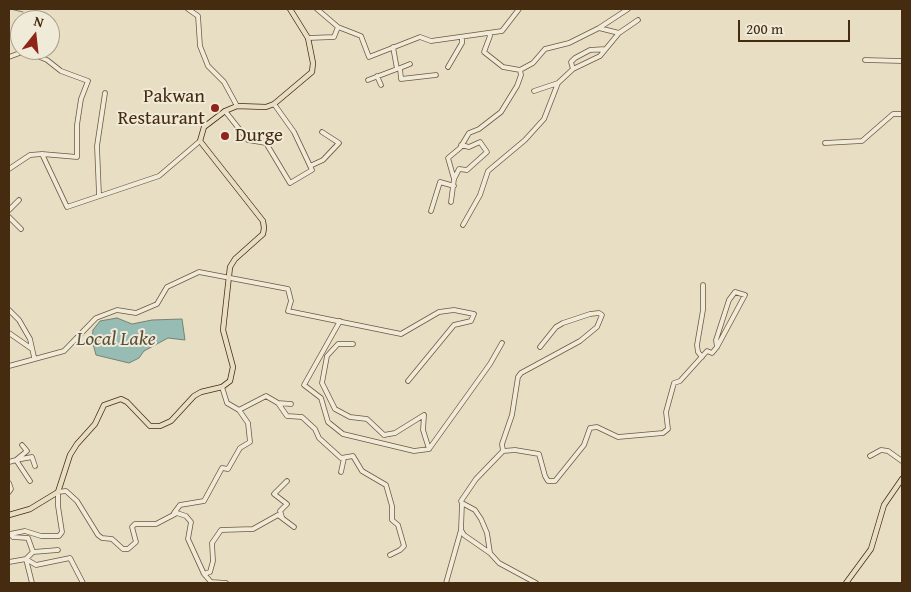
<!DOCTYPE html>
<style>
body{margin:0}
#map{position:relative;width:911px;height:592px;overflow:hidden;background:#e8dec4;font-family:"Gentium Book Plus",serif}
canvas{display:block}
.frame{position:absolute;inset:0;border:10px solid #452c11;pointer-events:none}
.north{position:absolute;left:10px;top:10px;width:50px;height:50px;box-sizing:border-box;background:#f0ead9;border:1px solid #ac9e89;border-radius:50%;rotate:16deg;font-size:14px;font-weight:700;line-height:20px;text-align:center;color:#452c11}
.north::after{content:'';display:block;margin:auto;width:18px;height:22px;background:#8f2418;clip-path:polygon(50% 0,100% 100%,50% 72%,0 100%)}
.scale{position:absolute;left:738px;top:20px;width:112px;height:22px;box-sizing:border-box;border:2px solid #452c11;border-top:0;padding-left:6px;font-size:15px;line-height:18px;white-space:nowrap;color:#452c11;-webkit-text-stroke:4px #f0ead9;paint-order:stroke}
</style>
<div id="map">
<canvas width="911" height="592"></canvas>
<div class="frame"></div>
<div class="north">N</div>
<div class="scale">200 m</div>
</div>
<script>
const context = document.querySelector('canvas').getContext('2d');
context.lineJoin = 'round';
function paint(path, color) { context.fillStyle = color; context.fill(path, 'evenodd'); }
const shape = rows => new Path2D(rows.map(r => 'M' + r).join(''));
function trace(path, color, width, dash) { context.strokeStyle = color; context.lineWidth = width; context.lineCap = dash ? 'butt' : 'round'; context.setLineDash(dash || []); context.stroke(path); }
function write(font, color, halo, rows, align = 'center') {
  context.font = font + ' "Gentium Book Plus",serif'; context.lineWidth = 4; context.setLineDash([]); context.textBaseline = 'middle'; context.strokeStyle = halo; context.fillStyle = color; for (const [text, x, y, turn = 0] of rows) {
    context.save(); context.translate(x, y); context.rotate((+turn || 0) * Math.PI / 180); context.textAlign = isNaN(turn) ? turn : align; if (halo) context.strokeText(text, 0, 0); context.fillText(text, 0, 0); context.restore();
  }
}
const water = shape([
 [117,318,132,324,152,320,182,319,185,340,168,338,144,351,139,358,129,363,96,355,92,340,93,330,100,321,117,318]
]);
const stream = shape([
 [10,9,23,12]
]);
const minor = shape([
 [188,9,198,16,200,46,208,66,224,82,237,106],
 [317,9,338,27,361,36,369,57,420,37,431,41,502,31,519,9],
 [489,33,490,36,484,52,503,67,520,70,533,63,545,49,569,43,599,28,628,9],
 [619,33,638,20],
 [308,38,334,37,338,27],
 [9,57,25,51,47,60,61,71,88,81,81,99,77,125,77,157,42,154,67,207,159,176,200,141],
 [865,60,902,61],
 [448,67,462,43,462,37],
 [400,68,401,79,436,75],
 [400,68,410,64],
 [573,69,571,62,575,58,590,50,605,49],
 [377,76,381,85],
 [368,80,397,69,393,47],
 [534,91,558,83],
 [225,111,248,140,266,143,290,183,312,170,294,132,274,104],
 [825,143,862,141,893,114,902,114],
 [310,166,323,160,339,143,322,132],
 [9,169,30,155,42,154],
 [454,179,459,169,467,170,487,152,480,142,469,147,461,145],
 [99,195,97,146,105,93],
 [451,202,454,179,448,158,460,148,469,133,479,129,501,112,517,86,521,75,520,70],
 [9,210,19,200],
 [431,211,440,182,454,186],
 [9,217,21,229],
 [463,225,480,195,488,171,525,140,544,119,558,83,573,69,600,56,619,33,599,28],
 [9,310,19,320,30,339,34,357],
 [340,321,304,385,321,398,328,422,343,434,414,451,429,449,490,364,502,343],
 [9,333,32,349],
 [353,344,338,344,327,356,322,383,335,409,350,417,367,419,384,435,395,433,424,415],
 [702,357,698,352,697,345,703,310,703,285],
 [9,366,64,351,96,318,117,310,136,313,157,304,167,287,199,272,288,289,291,301,288,311,401,334,439,312,454,310,474,314,471,321,454,325,408,381],
 [278,403,287,416,302,417,315,429,319,438,341,458,353,456,362,471,386,485,392,506,392,520,398,525,404,546,400,550,390,555],
 [239,410,266,396,278,403,291,404],
 [424,415,423,430,429,449],
 [22,445,27,451,16,460,32,457,35,466],
 [503,451,502,444,512,415,518,377,521,373,580,341,597,327,602,315,599,313,590,314,563,323,556,327,540,347],
 [870,456,881,450,888,451,902,461],
 [9,462,16,460,30,481],
 [341,472,344,458],
 [9,483,11,489,9,492],
 [462,503,461,530,464,535,490,553],
 [174,513,180,505,204,501,222,468,228,469,240,448,250,442,248,423,239,410,227,403,222,387],
 [282,517,280,511,287,504,274,494,287,481],
 [33,552,28,538,13,537,10,534,25,531,41,536,59,536,62,532,58,506,58,492,66,491,77,501,98,535,102,538,112,539,123,549,128,549,136,542,132,527,135,524,156,524,177,513,186,516,191,522,188,539,204,574,211,582,226,583],
 [9,562,26,559,36,565,70,558,83,583],
 [204,574,210,572,213,561,212,543,221,530,253,529,278,515,294,527],
 [32,583,26,559,33,552,58,550],
 [446,583,461,530],
 [536,583,499,563,490,553,487,533,481,519,475,510,462,503,461,501,476,479,503,451,515,450,539,454,545,476,548,481,555,481,584,445,590,428,597,427,618,437,663,433,668,429,666,412,674,383,680,381,707,351,712,353,717,347,745,295,735,292,729,300,716,340,717,347]
]);
const major = shape([
 [9,515,30,509,58,492,70,455,77,444,95,424,104,405,121,399,127,402,150,426,160,426,171,421,194,396,201,392,222,387,230,381,233,367,223,330,230,267,235,259,263,234,264,228,263,221,200,141,204,127,225,111,237,106,266,107,274,104,312,72,313,63,308,38,290,9],
 [846,583,871,549,884,505,902,479]
]);
const markers = [
 [215,108,5,"#8f2418"],
 [225,136,5,"#8f2418"]
];
const poiNames = [
 ["Pakwan",205,97],
 ["Restaurant",205,119],
 ["Durge",235,136,"left"]
];
const waterNames = [
 ["Local Lake",116,340]
];
paint(water, '#97bcb3');
trace(water, '#768272', 1);
trace(stream, '#768272', 1);
trace(minor, '#6e583e', 5.5);
trace(major, '#452c11', 6);
trace(minor, '#f0ead9', 4);
trace(major, '#e8dec4', 4.5);
for (const [x, y, r, color] of markers) { const dot = new Path2D(); dot.arc(x, y, r, 0, 2 * Math.PI); context.fillStyle = color; context.fill(dot); trace(dot, '#f0ead9', 2); }
write('19px', '#452c11', '#f0ead9', poiNames, 'right');
write('italic 20px', '#5a503a', '#f0ead9', waterNames);
</script>
